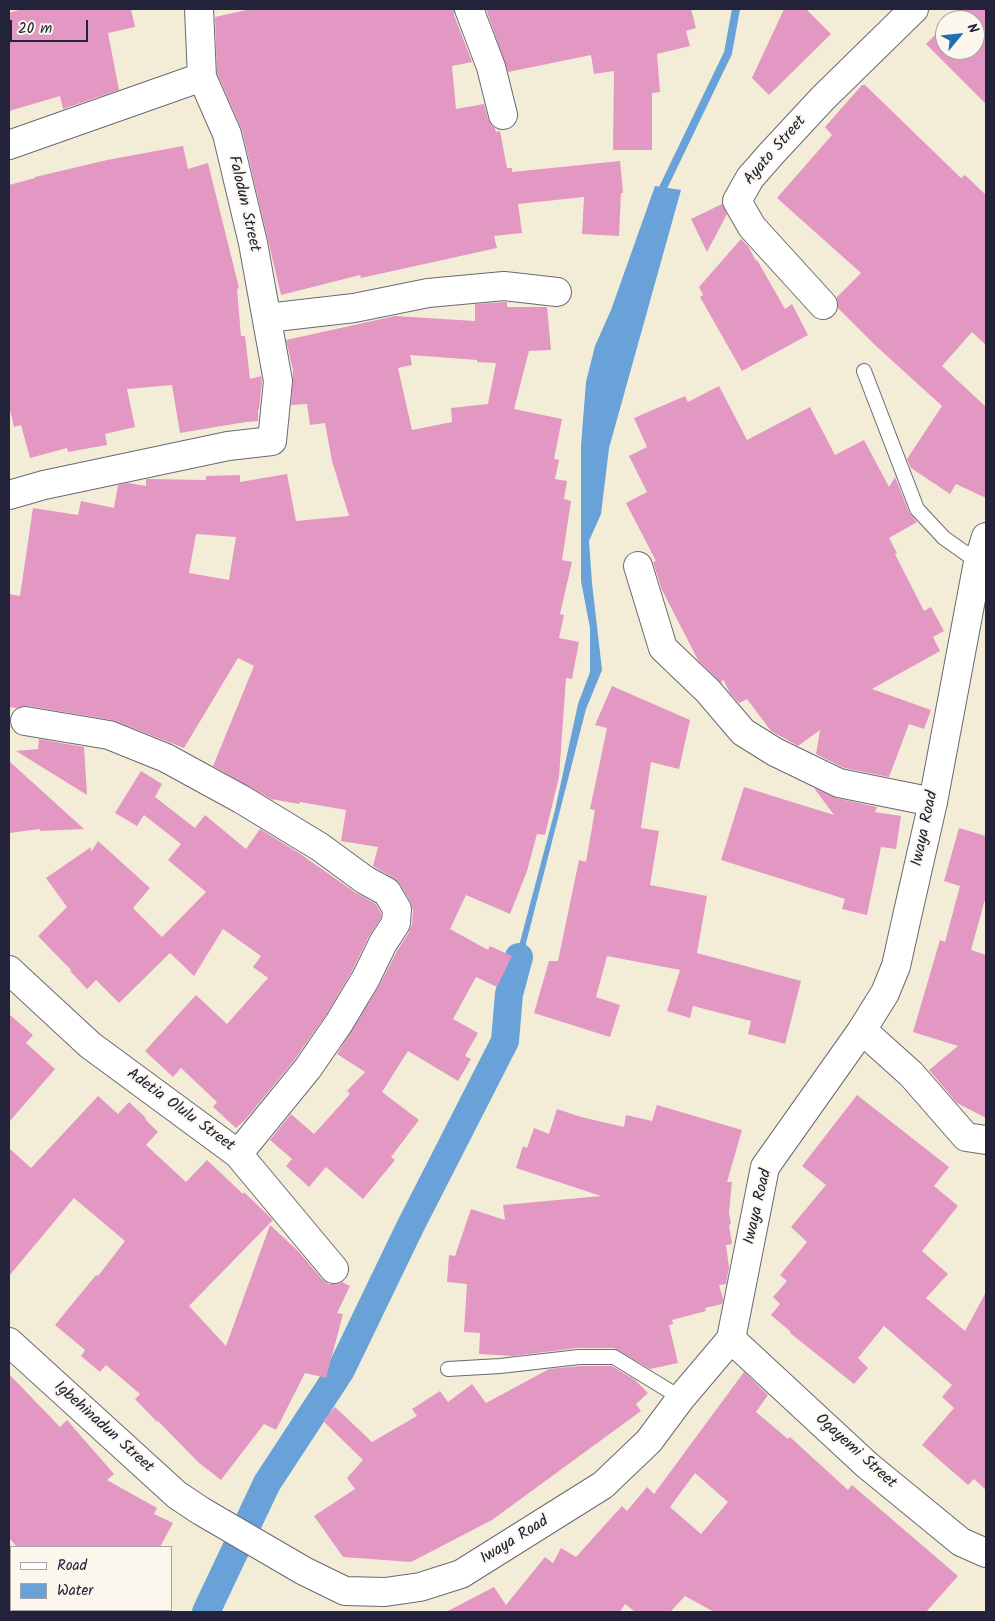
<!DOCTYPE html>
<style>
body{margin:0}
#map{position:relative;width:995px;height:1621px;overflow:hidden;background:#f3edd7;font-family:Kalam,sans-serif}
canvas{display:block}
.frame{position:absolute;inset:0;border:10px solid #22223b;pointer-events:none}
.legend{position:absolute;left:10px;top:1546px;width:162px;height:65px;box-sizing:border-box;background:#fbf7ec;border:1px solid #a4a2a5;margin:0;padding:6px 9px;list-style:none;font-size:15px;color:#22223b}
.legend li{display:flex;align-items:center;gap:10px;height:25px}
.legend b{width:25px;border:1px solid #a4a2a5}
.north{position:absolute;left:935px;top:10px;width:50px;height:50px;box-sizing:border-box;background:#fbf7ec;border:1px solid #a4a2a5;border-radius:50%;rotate:62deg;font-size:14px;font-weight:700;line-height:20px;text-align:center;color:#22223b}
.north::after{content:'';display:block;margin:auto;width:18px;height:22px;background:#1f6fb2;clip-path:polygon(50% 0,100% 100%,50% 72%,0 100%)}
.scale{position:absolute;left:10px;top:20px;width:78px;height:22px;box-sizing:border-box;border:2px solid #22223b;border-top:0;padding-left:6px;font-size:15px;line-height:18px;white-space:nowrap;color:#22223b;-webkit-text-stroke:4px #fbf7ec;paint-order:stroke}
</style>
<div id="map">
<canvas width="995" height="1621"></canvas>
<div class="frame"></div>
<ul class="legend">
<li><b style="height:6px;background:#fff"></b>Road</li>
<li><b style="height:14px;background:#68a2d8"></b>Water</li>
</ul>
<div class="north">N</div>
<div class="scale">20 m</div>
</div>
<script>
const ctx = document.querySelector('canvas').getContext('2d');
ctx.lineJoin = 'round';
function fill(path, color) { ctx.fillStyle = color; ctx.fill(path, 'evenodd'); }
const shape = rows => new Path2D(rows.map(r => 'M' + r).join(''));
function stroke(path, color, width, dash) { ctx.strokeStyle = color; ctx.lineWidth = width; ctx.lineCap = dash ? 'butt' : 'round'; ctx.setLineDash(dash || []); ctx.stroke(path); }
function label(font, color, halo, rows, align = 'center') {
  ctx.font = font + ' Kalam,sans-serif'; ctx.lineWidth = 4; ctx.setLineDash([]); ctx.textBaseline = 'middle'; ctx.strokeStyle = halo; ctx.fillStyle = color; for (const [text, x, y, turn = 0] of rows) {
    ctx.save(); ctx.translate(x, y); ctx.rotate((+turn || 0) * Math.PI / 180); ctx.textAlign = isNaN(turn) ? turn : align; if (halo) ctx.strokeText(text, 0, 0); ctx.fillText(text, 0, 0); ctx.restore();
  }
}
const water = shape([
 [655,186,681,190,609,448,601,514,589,541,592,583,602,670,586,709,513,994,507,991,555,810,578,704,590,672,590,628,581,581,581,446,586,382,595,346,611,310]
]);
const stream = shape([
 [661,192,728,53,736,9]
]);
const canal = shape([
 [206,1612,267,1483,341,1370,410,1227,505,1041,509,994,519,957]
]);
const building = shape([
 [22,9,131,9,135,27,108,33,119,90,63,109,60,96,9,111,9,13],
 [251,9,454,9,454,15,472,62,452,66,456,109,484,104,488,119,491,125,495,128,496,132,500,131,507,168,512,168,512,172,620,161,623,193,621,193,619,236,582,234,584,197,518,204,522,233,494,236,497,248,361,278,360,275,281,295,242,130,217,73,215,17],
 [486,9,691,9,696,28,686,31,690,46,657,54,660,92,652,93,652,150,613,150,614,71,594,74,591,55,508,72],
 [784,9,806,9,831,34,769,95,752,78],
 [961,9,986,9,986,104,926,44,945,25,945,50,975,50,975,20,950,20],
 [862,85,865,85,961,178,965,175,986,195,986,345,972,332,942,366,986,407,986,498,956,484,950,494,911,468,907,459,942,406,876,346,838,308,836,298,861,273,777,198,832,135,825,127],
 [183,146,188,169,208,163,239,288,237,289,241,336,245,336,250,379,261,376,262,382,259,409,258,410,258,421,246,422,180,433,172,385,127,389,135,427,105,434,107,445,68,452,67,448,30,458,21,425,14,427,9,406,9,185,35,178,35,177,107,160],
 [722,204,727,214,707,252,691,219],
 [741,239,748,246,756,261,757,260,785,309,792,304,808,335,742,371,700,297,703,295,699,287],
 [504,302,507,302,507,307,547,307,551,350,529,351,514,409,562,419,554,459,559,460,555,479,567,481,564,499,571,501,562,560,572,562,560,614,564,615,559,638,579,642,572,679,566,678,559,777,545,835,537,834,527,871,510,914,466,895,450,929,488,950,490,946,512,956,497,987,476,977,453,1019,478,1033,465,1056,471,1059,458,1081,408,1051,382,1092,419,1120,391,1157,395,1160,363,1199,326,1167,309,1187,286,1166,292,1159,270,1140,291,1114,314,1134,350,1094,347,1091,365,1072,337,1054,379,986,397,951,409,932,412,924,413,910,410,901,400,884,395,879,373,866,378,847,341,841,346,810,300,802,299,804,271,799,213,766,254,666,238,658,184,748,112,720,28,706,17,708,9,707,9,594,20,596,33,508,78,515,81,501,114,508,118,485,128,483,146,486,146,479,147,479,206,480,206,476,240,475,240,482,287,474,296,521,349,516,332,461,325,423,310,425,307,404,291,405,293,370,286,340,395,316,475,321,475,304],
 [410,355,477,360,477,362,496,363,488,404,451,408,452,422,412,430,398,368,412,365],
 [196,534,236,537,229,580,189,573],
 [719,386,747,440,810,407,835,455,864,440,889,487,895,477,909,512,917,522,889,538,897,553,895,554,924,611,931,607,944,631,933,637,940,651,872,689,931,710,924,729,909,724,889,777,844,768,816,754,820,730,798,746,771,731,747,699,739,703,730,693,723,679,721,683,698,660,662,590,653,562,656,561,626,503,647,492,629,456,647,447,634,418,685,396,688,402],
 [612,686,690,720,679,769,651,762,641,828,659,831,650,885,707,896,697,953,801,981,785,1044,748,1034,751,1021,693,1006,690,1018,667,1011,680,970,607,956,596,997,620,1005,610,1037,534,1013,549,961,558,961,579,860,586,862,595,810,590,809,607,728,595,725],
 [39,739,84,747,87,795,16,751,38,749],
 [9,761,84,829,40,831,40,829,9,833],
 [141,771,162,784,155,797,195,828,205,815,246,849,260,829,299,853,356,893,376,904,381,913,381,918,369,936,352,971,326,1015,295,1059,246,1119,236,1128,213,1107,217,1102,181,1068,173,1077,145,1051,196,995,227,1024,268,978,253,967,261,956,223,929,194,976,170,953,119,1003,96,980,87,989,70,971,71,970,38,936,67,907,46,878,91,847,91,852,98,841,150,888,133,908,162,937,206,892,168,860,181,844,144,815,137,826,115,813],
 [744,787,834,815,814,788,836,798,877,807,875,812,901,816,896,849,881,847,867,915,842,909,845,899,721,860],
 [959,828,986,836,986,896,971,950,986,955,986,1118,957,1103,929,1070,958,1046,913,1032,940,940,945,942,960,886,944,881],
 [9,1014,33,1035,26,1043,55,1069,9,1122],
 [857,1095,949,1167,934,1186,958,1206,922,1251,948,1274,926,1298,965,1331,986,1292,986,1490,974,1479,968,1485,922,1445,954,1408,942,1397,952,1385,884,1326,858,1358,868,1368,854,1384,790,1333,791,1332,771,1315,780,1304,773,1297,787,1281,780,1275,807,1242,791,1227,826,1185,802,1166],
 [98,1096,118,1114,129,1102,146,1118,145,1119,158,1132,146,1145,186,1182,207,1160,243,1194,244,1192,273,1220,189,1306,226,1346,270,1225,298,1251,322,1279,329,1284,336,1284,342,1282,350,1286,337,1313,343,1314,326,1378,305,1373,276,1430,264,1424,221,1480,198,1462,158,1421,157,1422,135,1399,140,1394,106,1365,100,1372,81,1356,85,1350,55,1325,96,1275,98,1276,125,1241,74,1198,9,1276,9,1148,31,1168],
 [657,1105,742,1130,727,1182,732,1182,729,1213,731,1224,729,1225,732,1244,726,1245,729,1267,726,1284,719,1285,723,1299,722,1304,705,1308,706,1311,672,1320,673,1324,669,1325,678,1363,650,1369,614,1348,578,1348,513,1356,479,1354,480,1333,464,1332,467,1284,447,1282,449,1255,455,1256,471,1209,505,1220,503,1205,601,1196,516,1168,523,1146,527,1148,534,1128,549,1134,557,1109,581,1117,624,1127,626,1115,652,1121],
 [580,1366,612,1366,635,1380,648,1393,636,1404,641,1411,492,1520,411,1562,343,1557,314,1516,355,1489,347,1478,363,1460,323,1421,335,1407,372,1442,417,1416,412,1409,440,1391,448,1402,472,1384,486,1403,549,1369],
 [744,1372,768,1395,756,1412,788,1439,790,1437,848,1490,852,1485,958,1576,926,1612,714,1612,685,1596,670,1612,635,1612,625,1604,620,1612,446,1612,494,1587,506,1605,545,1557,553,1563,561,1548,576,1557,622,1506,627,1511,647,1487,654,1494],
 [695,1473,728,1502,701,1534,670,1507],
 [9,1374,60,1427,67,1420,114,1474,107,1480,157,1508,154,1514,173,1523,160,1547,17,1547,9,1538]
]);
const path = shape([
 [9,1597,11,1594]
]);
const lane = shape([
 [864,371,917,509,944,538,978,562],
 [448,1369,500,1366,579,1357,614,1357,681,1398]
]);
const street = shape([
 [469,9,491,67,503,115],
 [9,145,202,77],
 [823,305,752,227,737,201,750,178,771,154,823,98,914,9],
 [267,318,354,308,428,293,504,286,557,292],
 [9,495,44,485,228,446,272,441,278,381,253,243,227,134,202,77,199,9],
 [638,566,663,648,708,691,743,732,775,752,839,783,933,802],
 [25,721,109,735,166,758,241,799,320,847,365,880,387,892,397,909,396,923,383,943,366,978,339,1023,308,1068,238,1154],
 [9,970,90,1045,238,1154,334,1269],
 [862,1030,911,1074,966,1137,986,1140],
 [731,1339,867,1465,961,1542,986,1553]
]);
const secondary = shape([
 [9,1342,177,1495,201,1511,304,1571,345,1591,385,1592,420,1587,461,1574,603,1485,649,1441,681,1398,731,1339,765,1167,862,1030,885,993,896,966,908,912,933,802,978,562,986,537]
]);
const streetNames = [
 ["Ayato Street",776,151,-49],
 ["Falodun Street",243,204,77],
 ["Iwaya Road",926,829,-78],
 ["Adetia Olulu Street",180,1111,36],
 ["Iwaya Road",759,1207,-77],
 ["Igbehinadun Street",103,1428,42],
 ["Ogayemi Street",855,1452,42],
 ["Iwaya Road",515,1541,-32]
];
fill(water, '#68a2d8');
stroke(stream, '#68a2d8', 8);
stroke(canal, '#68a2d8', 28);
fill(building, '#e298c2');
stroke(lane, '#6b6972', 16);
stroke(street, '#6b6972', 30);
stroke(secondary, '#6b6972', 30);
stroke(path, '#6b6972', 3, [1, 4]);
stroke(lane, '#fff', 14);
stroke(street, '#fff', 28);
stroke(secondary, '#fff', 28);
label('16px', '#22223b', '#fbf7ec', streetNames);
</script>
